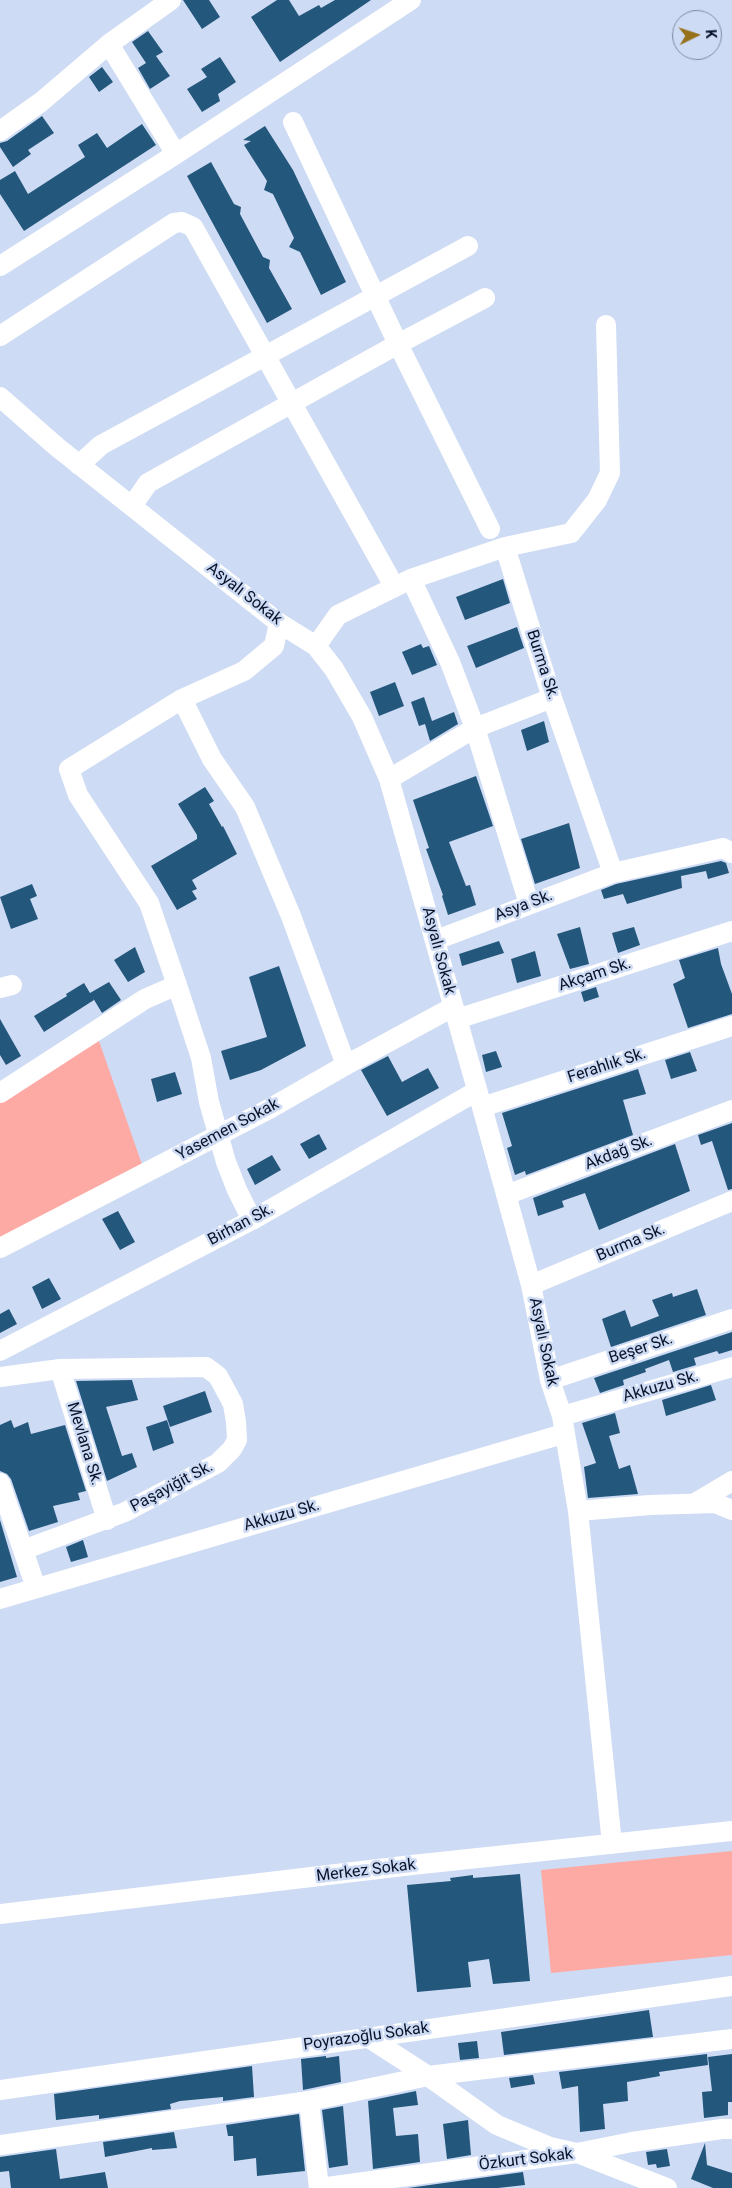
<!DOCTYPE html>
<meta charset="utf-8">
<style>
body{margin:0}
#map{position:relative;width:732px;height:2188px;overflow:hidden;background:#cedbf4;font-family:Roboto,sans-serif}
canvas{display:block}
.north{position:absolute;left:672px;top:10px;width:50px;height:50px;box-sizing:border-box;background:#cedbf4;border:1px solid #7f8ba2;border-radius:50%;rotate:86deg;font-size:14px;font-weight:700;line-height:20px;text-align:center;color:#081228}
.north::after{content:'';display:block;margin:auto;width:18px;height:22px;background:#97721c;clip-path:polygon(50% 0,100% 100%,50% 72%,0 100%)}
</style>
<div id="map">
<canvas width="732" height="2188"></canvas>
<div class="north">K</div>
</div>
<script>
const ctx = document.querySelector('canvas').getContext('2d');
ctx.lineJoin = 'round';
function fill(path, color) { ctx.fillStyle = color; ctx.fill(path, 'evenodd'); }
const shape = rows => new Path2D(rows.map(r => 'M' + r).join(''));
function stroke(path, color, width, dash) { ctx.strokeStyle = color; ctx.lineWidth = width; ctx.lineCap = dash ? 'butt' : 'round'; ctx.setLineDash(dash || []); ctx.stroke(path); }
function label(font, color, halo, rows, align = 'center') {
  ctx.font = font + ' Roboto,sans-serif'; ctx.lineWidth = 5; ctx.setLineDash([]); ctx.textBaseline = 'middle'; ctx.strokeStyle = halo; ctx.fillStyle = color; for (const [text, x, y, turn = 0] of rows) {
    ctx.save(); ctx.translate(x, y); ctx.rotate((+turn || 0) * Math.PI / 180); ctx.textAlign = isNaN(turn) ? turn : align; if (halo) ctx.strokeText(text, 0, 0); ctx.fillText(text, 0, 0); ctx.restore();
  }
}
const green = shape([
 [99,1041,145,1173,0,1248,0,1096],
 [732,1851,732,1955,551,1973,541,1870]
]);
const building = shape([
 [183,0,209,0,220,17,202,29],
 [277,0,289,0,299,16,319,5,321,8,335,0,371,0,280,62,251,17],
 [148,31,163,52,156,56,170,76,150,89,138,68,146,63,132,42],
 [220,57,236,82,218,94,220,101,202,112,187,89,207,77,201,69],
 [102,67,113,82,99,92,89,77],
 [42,116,54,133,28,150,31,154,13,167,0,147,0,143,7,141],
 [142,124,156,145,24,231,0,194,0,180,15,171,28,194,85,157,78,145,97,133,107,148],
 [265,126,293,170,346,282,321,295,300,252,289,247,294,238,273,194,264,190,267,181,244,145,251,141,243,140],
 [211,162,234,204,241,207,240,214,263,257,270,260,269,268,292,309,267,323,187,176],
 [503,579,510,603,465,620,456,597],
 [517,627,524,648,476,668,467,646],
 [421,644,423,648,429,646,437,665,412,675,402,652],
 [395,682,404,706,379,716,370,692],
 [424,697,432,721,454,712,458,724,430,741,425,724,419,726,411,702],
 [544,721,549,742,527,751,521,730],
 [476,776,493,826,449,842,466,886,470,885,476,905,448,915,442,896,443,895,426,849,429,848,413,800],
 [205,787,214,801,209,804,222,827,223,826,237,854,192,880,197,889,192,891,197,899,177,910,151,866,197,839,197,835,178,804],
 [569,823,580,868,535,884,521,839],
 [721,861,726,863,729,873,708,879,706,871,681,876,682,888,627,904,623,894,604,899,601,890,616,884],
 [32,884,37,896,30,899,38,919,11,929,0,897],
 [580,927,589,964,570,969,557,934],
 [634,927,640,945,618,953,612,933],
 [499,941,504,953,462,966,459,954],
 [135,947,145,972,128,982,114,960],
 [718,948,721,964,732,994,732,1014,688,1028,673,984,685,978,679,960],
 [535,951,541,976,517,983,511,959],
 [279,966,306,1046,261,1070,230,1080,221,1051,267,1037,249,977],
 [109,982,121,1000,102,1013,93,998,94,1000,44,1032,34,1016,67,996,66,994,84,983,90,993],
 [596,987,599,997,584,1002,581,992],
 [0,1019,21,1056,6,1065,0,1055],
 [496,1051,502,1067,486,1072,482,1055],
 [690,1052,697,1071,671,1079,665,1060],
 [388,1056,402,1082,428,1068,439,1088,387,1116,361,1070],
 [638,1069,646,1094,623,1100,633,1135,526,1175,525,1171,515,1175,507,1148,512,1146,502,1113],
 [175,1072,182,1094,157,1102,151,1079],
 [732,1123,732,1189,728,1190,712,1141,701,1145,698,1135],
 [319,1134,327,1149,309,1159,300,1144],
 [675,1144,690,1191,599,1230,585,1193,562,1201,564,1207,538,1216,533,1198],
 [272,1155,281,1170,255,1185,247,1169],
 [118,1211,135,1242,120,1250,102,1219],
 [49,1278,61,1299,42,1309,32,1287],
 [697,1289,706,1315,611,1347,602,1319,625,1310,631,1327,659,1316,652,1300,672,1293,673,1297],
 [9,1309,17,1324,0,1333,0,1314],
 [732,1332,732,1350,719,1354,717,1351,694,1358,696,1365,673,1372,669,1360,645,1369,646,1372,623,1380,624,1385,600,1393,594,1378],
 [132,1380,138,1400,106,1407,122,1456,132,1453,137,1467,107,1481,76,1381],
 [711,1385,716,1400,666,1416,662,1400],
 [205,1391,212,1412,170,1427,163,1406],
 [615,1413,620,1433,609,1436,619,1469,630,1465,638,1494,588,1498,584,1467,596,1463,582,1423],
 [11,1420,14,1428,28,1422,31,1434,65,1425,86,1491,78,1493,80,1500,53,1506,58,1522,29,1531,11,1479,7,1474,0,1471,0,1425],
 [167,1420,174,1443,153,1451,146,1427],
 [0,1520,17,1577,0,1582],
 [83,1540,88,1557,71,1562,66,1547],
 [520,1874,530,1981,493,1984,489,1959,468,1962,471,1987,417,1992,407,1885,451,1881,450,1878,473,1875,473,1878],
 [649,2010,653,2037,504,2055,501,2032],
 [477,2041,479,2058,460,2060,458,2043],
 [707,2054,708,2065,659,2072,660,2076,627,2082,628,2101,603,2104,605,2129,580,2132,578,2086,562,2089,559,2072],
 [732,2054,732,2102,728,2102,728,2115,704,2118,702,2092,712,2091,708,2057],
 [326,2056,326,2058,339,2056,341,2082,303,2090,301,2059],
 [252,2066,254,2097,223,2101,223,2097,180,2101,170,2104,171,2109,99,2119,99,2115,56,2120,54,2094],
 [533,2075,535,2084,511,2088,509,2078],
 [416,2091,418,2105,393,2108,396,2136,418,2134,420,2162,373,2169,368,2101],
 [343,2106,348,2165,329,2168,322,2110],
 [299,2114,305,2171,257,2176,256,2158,234,2161,233,2136,228,2136,226,2125],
 [468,2120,471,2155,447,2159,443,2124],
 [174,2132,177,2148,152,2150,152,2148,105,2157,103,2142],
 [705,2143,707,2165,732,2173,732,2188,713,2188,691,2179],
 [56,2149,60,2179,105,2172,108,2188,11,2188,9,2171,0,2172,0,2157],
 [667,2149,670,2166,657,2168,656,2164,648,2165,646,2152],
 [523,2172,525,2185,498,2188,408,2188]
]);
const minor = shape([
 [109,44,176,154],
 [293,122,398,344,490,529],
 [0,131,41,102,109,44,171,0],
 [0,266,176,154,411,0],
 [0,336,174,223,182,222,193,227,389,577],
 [0,397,57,447,279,623,316,646,334,669,362,717,389,779,482,1107,531,1285,550,1380,562,1416,578,1511,612,1844],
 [79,465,101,445,468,246],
 [132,506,148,483,398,344,485,298],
 [505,547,571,533,597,500,610,473,606,325],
 [411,579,450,662,475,728,529,904],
 [316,646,338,615,411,579,505,547,552,698,613,873,723,848,732,853],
 [182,699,212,759,245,807,291,916,346,1065],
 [389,779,475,728,552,698],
 [436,940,613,873],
 [177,985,149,903,78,795,69,769,182,699,244,671,274,646,279,623],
 [0,988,12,985],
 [457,1019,732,931],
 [0,1093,145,999,177,985,201,1058,209,1102,226,1162,237,1190,252,1220],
 [482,1107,732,1026],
 [506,1195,732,1110],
 [0,1248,269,1109,346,1065,453,1007],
 [531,1285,732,1201],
 [0,1351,252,1220,477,1091],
 [60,1369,107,1520],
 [0,1377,60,1369,206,1367,218,1376,233,1404,236,1422,237,1440,232,1449,218,1463,125,1512,23,1550],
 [550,1380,732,1319],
 [562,1416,732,1367],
 [0,1483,36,1588],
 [695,1503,732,1481],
 [578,1511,650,1505,715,1503,732,1510],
 [0,1599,563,1434],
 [0,1914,412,1865,732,1831],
 [366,2036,428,2076,497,2125,550,2147,577,2153,667,2188],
 [0,2090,732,1986],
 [309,2101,319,2188],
 [0,2145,309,2101,428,2076,732,2039],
 [320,2188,577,2153,632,2142,722,2129,732,2129]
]);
const streetNames = [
 ["Asyalı Sokak",244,594,38],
 ["Burma Sk.",542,665,72],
 ["Asya Sk.",524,906,-21],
 ["Asyalı Sokak",438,951,75],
 ["Akçam Sk.",595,975,-18],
 ["Ferahlık Sk.",607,1066,-18],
 ["Yasemen Sokak",228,1130,-28],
 ["Akdağ Sk.",619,1153,-21],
 ["Birhan Sk.",241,1225,-28],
 ["Burma Sk.",631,1243,-23],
 ["Asyalı Sokak",543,1342,78],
 ["Beşer Sk.",641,1349,-18],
 ["Akkuzu Sk.",661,1387,-16],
 ["Mevlana Sk.",84,1444,73],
 ["Paşayiğit Sk.",172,1487,-28],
 ["Akkuzu Sk.",282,1516,-16],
 ["Merkez Sokak",366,1871,-7],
 ["Poyrazoğlu Sokak",366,2037,-8],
 ["Özkurt Sokak",526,2160,-7]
];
fill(green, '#fdaaa5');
fill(building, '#24577c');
stroke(minor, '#fff', 20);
label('16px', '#081228', '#cedbf4', streetNames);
</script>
